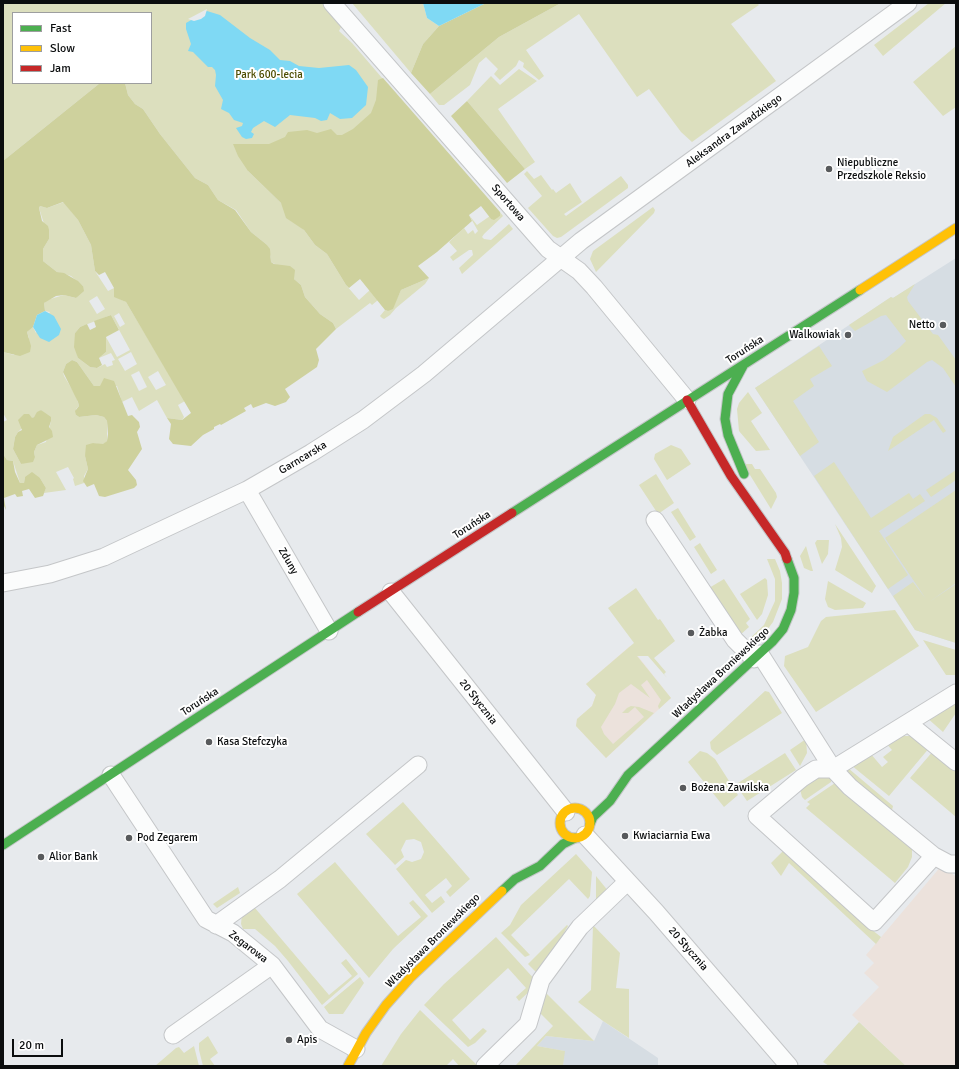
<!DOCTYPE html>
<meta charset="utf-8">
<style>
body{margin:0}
#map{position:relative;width:959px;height:1069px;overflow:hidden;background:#e7eaed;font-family:Signika,sans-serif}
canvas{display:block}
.frame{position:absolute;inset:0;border:4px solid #0b0d0e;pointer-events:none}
.legend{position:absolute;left:12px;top:12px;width:140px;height:72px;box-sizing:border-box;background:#fff;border:1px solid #9d9e9f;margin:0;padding:5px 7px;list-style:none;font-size:12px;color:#0b0d0e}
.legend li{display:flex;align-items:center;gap:8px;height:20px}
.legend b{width:20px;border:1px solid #9d9e9f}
.scale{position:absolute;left:12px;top:1039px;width:51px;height:18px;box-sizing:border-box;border:2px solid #0b0d0e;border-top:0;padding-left:5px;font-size:12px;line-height:14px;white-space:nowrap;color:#0b0d0e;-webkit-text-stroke:3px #fff;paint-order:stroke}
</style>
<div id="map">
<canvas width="959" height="1069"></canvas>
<div class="frame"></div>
<ul class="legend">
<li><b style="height:5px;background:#4caf50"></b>Fast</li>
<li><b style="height:5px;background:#ffc107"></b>Slow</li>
<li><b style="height:5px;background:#c62828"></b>Jam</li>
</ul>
<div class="scale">20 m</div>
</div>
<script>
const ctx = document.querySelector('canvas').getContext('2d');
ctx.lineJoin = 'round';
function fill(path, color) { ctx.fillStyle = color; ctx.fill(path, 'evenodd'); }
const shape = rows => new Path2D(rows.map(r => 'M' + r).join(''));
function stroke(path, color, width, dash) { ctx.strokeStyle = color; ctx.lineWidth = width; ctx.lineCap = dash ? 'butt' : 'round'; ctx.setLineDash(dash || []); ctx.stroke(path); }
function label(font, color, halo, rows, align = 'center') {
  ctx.font = font + ' Signika,sans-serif'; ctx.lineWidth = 4; ctx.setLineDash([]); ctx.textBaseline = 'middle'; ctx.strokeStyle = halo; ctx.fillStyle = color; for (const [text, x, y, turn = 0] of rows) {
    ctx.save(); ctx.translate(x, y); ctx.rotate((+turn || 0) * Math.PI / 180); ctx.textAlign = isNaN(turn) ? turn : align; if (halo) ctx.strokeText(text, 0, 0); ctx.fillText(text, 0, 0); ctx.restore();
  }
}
const built = shape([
 [956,258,956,643,915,630,755,388,891,297,893,298],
 [603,1021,658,1058,658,1066,563,1066,564,1051,537,1046,546,1036,594,1041]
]);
const industrial = shape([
 [630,646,671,698,606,758,576,726,577,719,592,706,596,695,586,684],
 [942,865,955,876,956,874,956,1066,906,1066,852,1015,879,987,864,973,874,963,866,955]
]);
const green = shape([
 [3,3,323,3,342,25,339,31,352,43,401,100,345,145,248,171,281,203,304,230,315,245,327,254,346,285,359,300,370,290,378,300,372,305,370,303,336,329,333,323,320,314,305,297,301,285,294,279,294,274,271,262,271,257,266,244,251,232,236,210,218,200,208,185,195,178,160,134,143,109,135,104,128,95,125,83,151,83,151,13,13,13,13,83,100,83,3,161],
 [352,3,423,3,427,18,439,26,423,44,411,73],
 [561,3,757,3,759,5,731,24,776,81,692,142,681,132,649,89,637,97,579,14,526,50,544,76,539,80,523,67,524,63,519,60,516,66,500,80,494,74,498,69,486,57,479,63,470,85,444,105,439,105,430,94,499,37],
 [929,3,946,3,883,56,874,45],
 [956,46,956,107,943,116,913,82],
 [519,69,537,81,498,109,535,162,525,169,467,101,491,76,500,85],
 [527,171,534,179,541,175,552,190,553,189,556,193,570,183,582,202,564,214,566,216,621,176,628,185,628,188,561,237,557,238,553,236,528,208,542,196,524,174],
 [64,202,78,220,91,245,95,271,108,291,114,288,120,299,126,302,185,401,178,405,184,417,182,420,167,418,157,400,139,411,132,397,122,402,117,386,94,386,77,362,72,360,66,364,63,372,64,376,76,396,79,406,76,409,76,415,79,417,96,415,104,417,107,421,107,441,103,445,93,443,85,456,88,469,84,476,84,483,75,486,73,479,74,478,68,467,56,472,66,490,44,493,46,488,40,478,25,477,24,483,20,483,13,461,7,460,3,454,3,422,7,420,3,413,3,352,14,355,29,338,27,332,30,329,33,327,36,333,50,312,45,311,44,303,47,300,64,295,76,298,83,286,71,276,57,272,43,261,43,249,49,239,39,208,40,206,47,208],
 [97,296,105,309,97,314,89,301],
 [119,313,125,324,120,327,114,316],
 [111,315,130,350,117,357,106,337,106,352,99,358,111,353,115,360,112,361,113,365,107,367,105,364,97,368,90,367,78,358,75,333,80,327],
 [131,352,137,364,125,371,118,359],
 [139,371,147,387,139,391,131,375],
 [158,371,166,385,156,390,148,377],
 [41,410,51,421,46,442,37,445,34,452,35,457,21,464,13,449,15,437,18,432],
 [653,207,655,210,654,213,596,272,590,259,593,251],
 [500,212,503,216,484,234,482,237,484,239,491,240,509,224,513,229,462,274,459,268,473,255,472,250,469,250,453,261,450,257,457,251,449,242,464,228,468,234,473,230,475,234,478,231,469,215,477,225,490,216,491,219,500,216],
 [429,278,425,284,396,308,390,315,384,319,382,318,380,316,385,310,388,311,395,303,401,290],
 [915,284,907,297,908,301,933,334,938,335,956,360,956,387,943,368,932,360,927,362,887,392,867,381,862,371,884,360,899,348,906,341,886,315,881,316,855,331,849,325,891,297,893,298],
 [819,346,832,366,810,379,814,386,793,401,819,442,800,456,755,388],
 [748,392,762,413,751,421,770,450,756,451,739,431,737,409,739,403],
 [925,414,930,414,937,418,946,431,943,433,934,420,888,451,893,437],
 [671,445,681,449,691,464,667,480,654,459,655,454],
 [834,462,871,518,909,493,913,499,920,494,925,501,879,531,908,575,888,589,814,476],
 [746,464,752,464,755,469,760,469,776,493,777,497,771,509,745,467],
 [956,470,956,480,931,497,926,490],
 [656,474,674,503,658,514,639,485],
 [956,490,956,583,929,602,956,584,956,643,915,630,893,596,913,582,926,599,885,538],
 [678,508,696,537,690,541,671,512],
 [835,524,876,586,872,593,835,570,842,547,841,538],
 [817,540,829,540,828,554,822,564,815,543],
 [700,543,717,570,711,574,694,547],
 [806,546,813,571,811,571,804,568,800,556],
 [767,559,775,559,780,571,782,583,782,599,773,622,764,634,750,644,746,642,764,625,775,601,775,579],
 [765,578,767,580,768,595,762,614,757,620,740,594],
 [724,579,750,619,746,623,749,627,739,636,709,588],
 [828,581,866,603,863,608,835,610,828,607,825,599],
 [636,588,658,620,660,619,675,641,654,658,666,672,664,674,667,678,648,656,637,656,671,698,659,709,658,706,661,700,647,680,641,685,650,698,631,684,619,693,615,704,601,727,604,734,613,744,644,717,635,707,628,713,622,713,627,708,631,706,639,707,654,713,606,758,576,726,577,719,592,706,596,695,586,684,634,643,608,608],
 [895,610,919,646,816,712,784,666,785,656,808,647,821,621,826,617],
 [923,640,956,650,956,675,946,675],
 [765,691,769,692,782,713,717,755,711,749,710,742],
 [956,697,956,713,943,732,926,717],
 [899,736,911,736,930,747,889,796,851,765,870,753,882,767,888,762,883,757,892,750,885,742],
 [806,739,807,753,800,766,790,750],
 [934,750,956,768,956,817,910,778],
 [700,751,707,753,715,759,738,795,724,807,688,762],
 [785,753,796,770,747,801,738,788,738,783],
 [848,768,893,806,892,810,884,810,847,776],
 [825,776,831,778,831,782,805,800,802,797,800,789,807,779],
 [838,781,912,846,912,857,908,867,895,883,806,808,810,804,807,802],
 [403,802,470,879,450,897,446,892,452,886,446,878,425,895,432,903,441,896,445,902,432,913,396,869,406,860,412,862,421,859,424,852,421,842,414,839,406,840,401,850,404,857,395,865,366,834],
 [784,850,862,922,881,937,876,944,789,863,781,876,771,863],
 [576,854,592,872,590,896,588,899,569,879,511,935,530,955,525,957,501,933,510,925,521,905],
 [335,862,398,936,421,917,409,903,413,900,428,916,393,949,369,978,297,894],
 [596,876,609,892,596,904],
 [238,887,240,893,217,908,213,904],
 [250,908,255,908,329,995,352,976,341,963,346,959,358,974,322,1005,288,961,275,946,255,929,243,929,241,924,242,914],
 [567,925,568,926,539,975,528,964],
 [593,925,620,953,616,988,629,989,629,1038,603,1021,578,1002,591,990],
 [496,937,537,982,534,987,519,1001,516,997,526,988,508,968,452,1020,470,1040,483,1028,487,1031,475,1043,468,1047,424,1005,444,984],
 [360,977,364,983,343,1014,329,1014,324,1007],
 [546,993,594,1041,546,1036,537,1046,565,1051,563,1066,515,1066,553,1026,535,1008],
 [420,1010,478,1066,459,1066,453,1059,446,1066,381,1066,401,1034],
 [859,1022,906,1066,829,1066,823,1062],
 [208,1036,218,1053,210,1059,215,1066,203,1066,199,1050,199,1043],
 [194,1046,199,1066,155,1066,176,1048,179,1047,184,1053]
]);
const forest = shape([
 [486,3,561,3,499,37,430,94,411,73,423,44,439,26],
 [383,78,500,212,500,216,494,220,491,219,481,206,469,215,472,221,437,252,418,266,429,278,401,290,393,309,388,311,385,310,360,279,349,288,346,285,327,254,315,245,304,230,286,218,281,203,248,171,238,156,233,144,269,144,285,137,288,132,307,130,317,133,331,129,337,135,342,135,353,129,371,113,376,100,378,80],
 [100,83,125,83,128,95,135,104,143,109,160,134,195,178,208,185,218,200,235,210,251,232,266,244,270,249,271,262,274,264,290,266,295,270,294,279,301,285,305,297,320,314,333,323,336,329,316,349,319,360,317,367,285,389,290,397,286,402,275,406,266,403,253,408,251,404,244,408,246,411,221,425,220,424,214,427,214,429,203,435,191,446,173,444,169,439,171,424,167,418,182,420,191,413,126,302,114,297,114,288,105,272,99,275,95,271,91,245,78,220,63,202,47,208,40,206,39,208,42,221,48,226,49,230,49,239,43,249,43,261,57,272,64,273,78,281,83,286,84,291,76,298,64,295,56,296,44,303,45,311,37,315,33,327,27,332,31,346,30,352,20,356,3,352,3,161],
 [467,101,525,169,507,183,451,116],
 [111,315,119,330,106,337,106,352,99,358,102,365,97,368,90,367,78,358,74,347,75,333,80,327,87,324,90,330,96,327,94,321],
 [72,360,77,362,94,386,100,386,104,378,114,381,128,416,132,415,139,422,140,427,137,432,142,449,128,470,136,480,137,485,134,488,105,497,99,496,94,484,87,487,83,481,88,469,85,456,86,445,93,443,103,444,107,441,108,434,107,421,104,417,96,415,79,417,76,415,75,411,79,406,78,402,63,372,66,364],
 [41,410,51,417,51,421,49,427,52,431,53,437,37,445,34,452,35,457,33,462,21,464,13,449,15,437,18,432,22,430,18,420,24,414,29,414,32,418,34,417,37,412],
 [3,454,7,460,13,461,15,472,20,483,24,483,25,477,32,472,40,478,46,488,43,496,35,498,29,489,22,491,23,496,17,497,15,494,4,498,6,510,3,504]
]);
const water = shape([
 [423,3,486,3,439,26,427,18],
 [207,11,220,15,250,38,270,50,280,60,290,61,299,66,319,68,349,65,356,70,368,87,366,105,352,118,340,119,330,113,327,120,321,121,315,118,290,115,275,127,264,121,253,128,251,132,254,134,252,138,246,139,242,137,236,128,242,126,243,123,234,120,229,113,221,109,223,100,215,86,216,75,215,70,212,67,208,67,193,52,188,51,191,44,186,29,186,23],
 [45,311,54,316,61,329,59,335,49,342,40,338,33,327,37,315]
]);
const pier = shape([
 [207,9,205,16,201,19,194,21,188,19]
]);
const street = shape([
 [332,3,548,249,579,271,594,287,687,400],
 [247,490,329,631],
 [655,520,735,640,754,659],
 [3,583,50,574,104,557,247,490,311,453,363,420,424,374,581,241,908,3],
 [391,592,566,812],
 [760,654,833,769,850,787,934,856,949,864,956,864],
 [908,723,956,762],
 [111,775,206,919,233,933,272,965,320,1029,356,1049],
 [585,835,656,912,789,1066],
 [934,856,874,922,757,816,802,778,816,769,833,769,956,693],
 [216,925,280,879,418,765],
 [173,1035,272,965],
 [485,1066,528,1024,541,980,580,927,627,882]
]);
const fast = shape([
 [743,366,728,394,725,419,728,435,744,474],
 [512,513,860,290],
 [590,824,593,817,610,801,628,775,772,642,783,629,791,610,794,593,794,578,787,559],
 [3,845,358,612],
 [502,891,515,879,540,866,563,844,575,838]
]);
const slow = shape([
 [860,290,956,228],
 '560 823a15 15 0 1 1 30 0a15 15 0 1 1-30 0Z',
 [348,1066,366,1033,386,1005,410,978,502,891]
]);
const jam = shape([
 [687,400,731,476,785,553,787,559],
 [358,612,512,513]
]);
const markers = [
 [829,169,4,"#585a5c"],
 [943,325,4,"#585a5c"],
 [848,335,4,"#585a5c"],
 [691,633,4,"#585a5c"],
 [209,742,4,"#585a5c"],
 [683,788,4,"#585a5c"],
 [625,836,4,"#585a5c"],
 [129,838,4,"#585a5c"],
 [41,857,4,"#585a5c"],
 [289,1040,4,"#585a5c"]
];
const parkNames = [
 ["Park 600-lecia",269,75]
];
const streetNames = [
 ["Aleksandra Zawadzkiego",734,131,-36],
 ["Sportowa",508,203,49],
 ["Toruńska",745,350,-33],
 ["Garncarska",303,458,-31],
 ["Toruńska",472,525,-33],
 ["Zduny",288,561,60],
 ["Władysława Broniewskiego",721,673,-43],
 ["Toruńska",200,702,-33],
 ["20 Stycznia",478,702,52],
 ["Władysława Broniewskiego",433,941,-45],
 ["Zegarowa",248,947,37],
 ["20 Stycznia",688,949,49]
];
const poiNames = [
 ["Niepubliczne",837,163],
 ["Przedszkole Reksio",837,176],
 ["Netto",935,325,"right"],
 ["Walkowiak",840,335,"right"],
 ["Żabka",699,633],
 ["Kasa Stefczyka",217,742],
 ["Bożena Zawilska",691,788],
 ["Kwiaciarnia Ewa",633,836],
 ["Pod Zegarem",137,838],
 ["Alior Bank",49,857],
 ["Apis",297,1040]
];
fill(built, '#d6dde3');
fill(industrial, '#ece2dc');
fill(green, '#dcdfbe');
fill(forest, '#ced19d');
fill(water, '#7fd9f4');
fill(pier, '#e7eaed');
stroke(street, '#c4c6c8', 19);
stroke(fast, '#c4c6c8', 11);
stroke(slow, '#c4c6c8', 11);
stroke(jam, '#c4c6c8', 11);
stroke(street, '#fbfcfc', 17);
stroke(fast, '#4caf50', 9);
stroke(slow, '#ffc107', 9);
stroke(jam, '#c62828', 9);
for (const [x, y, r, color] of markers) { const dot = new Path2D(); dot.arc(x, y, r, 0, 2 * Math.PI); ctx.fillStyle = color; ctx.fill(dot); stroke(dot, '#fff', 1.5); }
label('11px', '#4d4d00', '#fff', parkNames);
label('11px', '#0b0d0e', '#fff', streetNames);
label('11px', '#0b0d0e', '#fff', poiNames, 'left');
</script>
